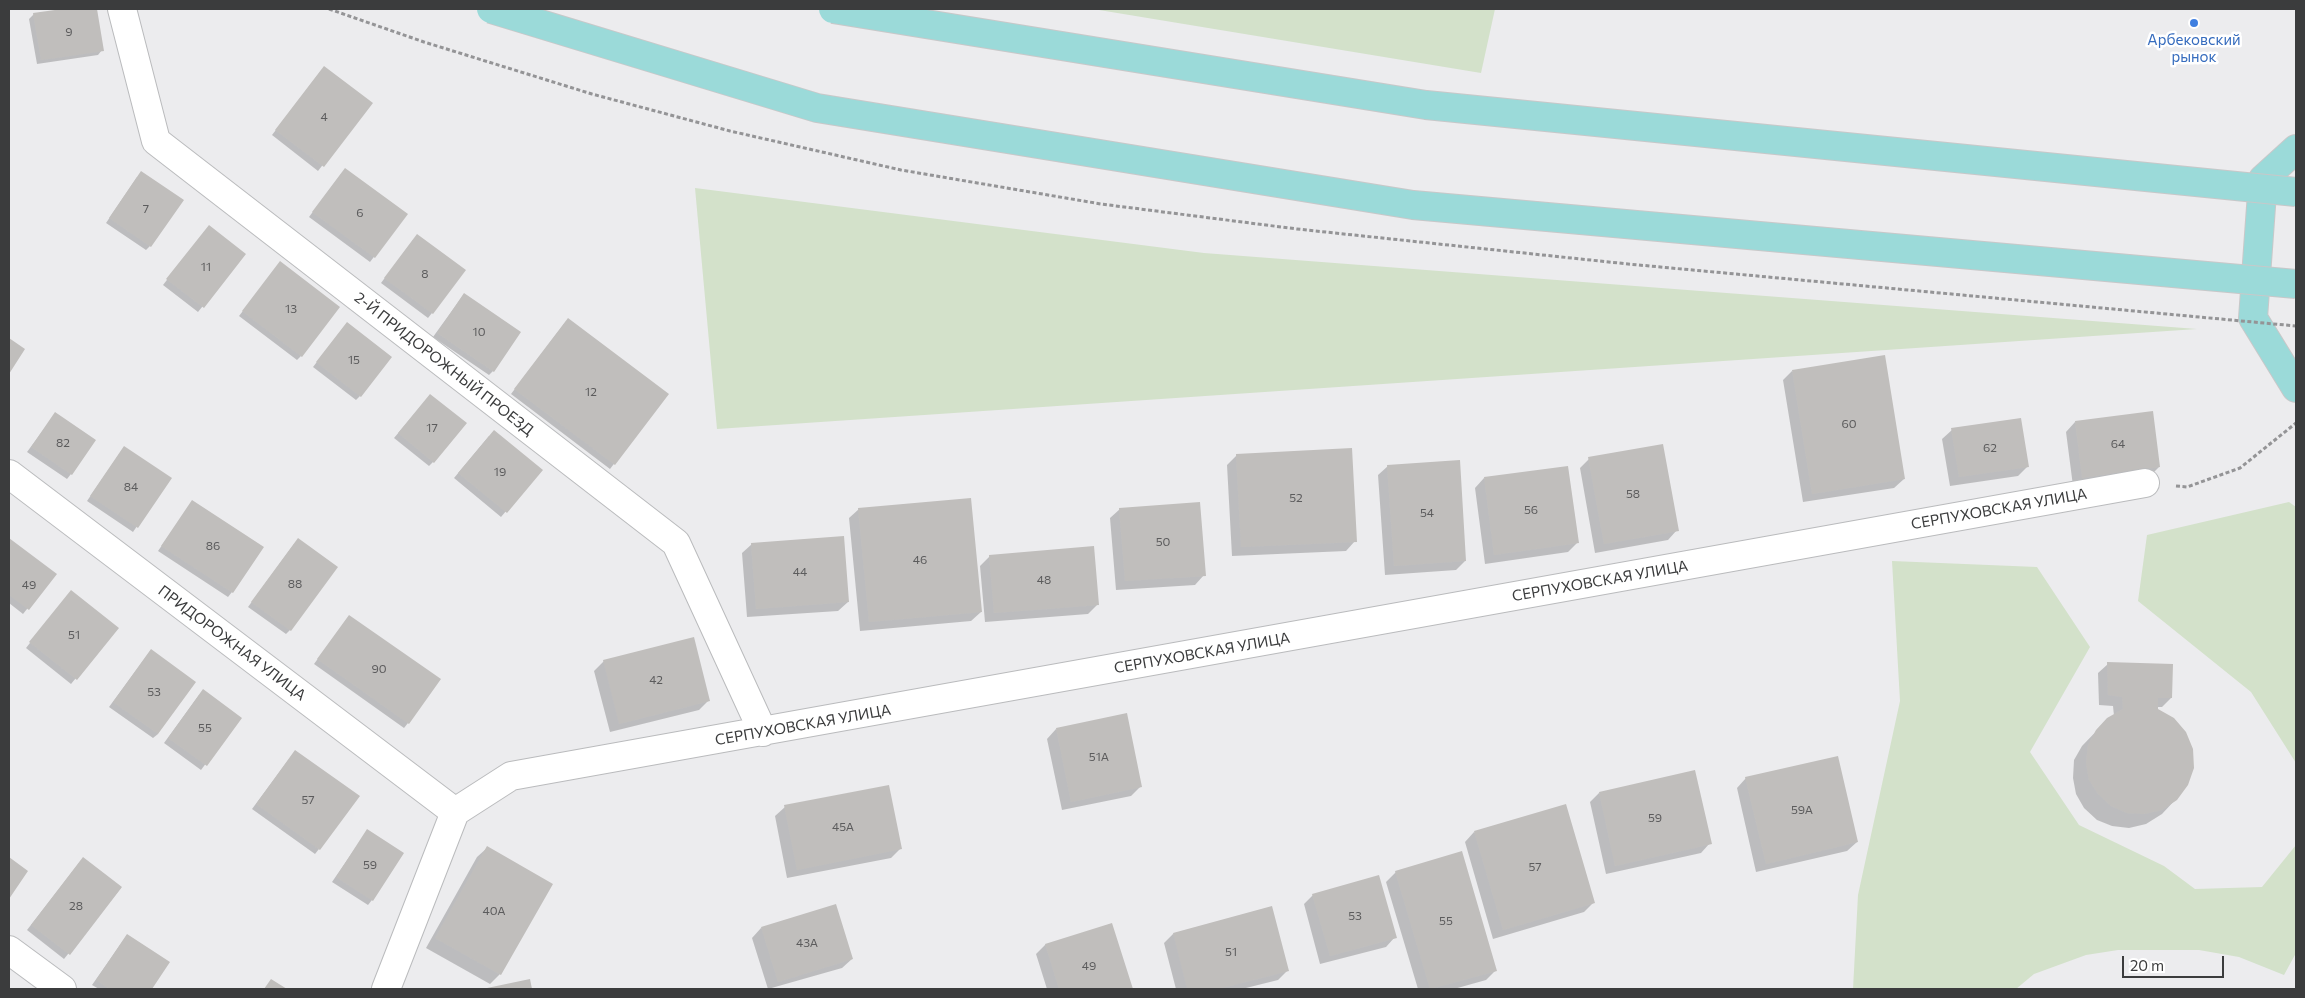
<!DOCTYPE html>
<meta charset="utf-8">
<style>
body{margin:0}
#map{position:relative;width:2305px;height:998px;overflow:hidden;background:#ececee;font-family:Commissioner,sans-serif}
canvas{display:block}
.frame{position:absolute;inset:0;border:10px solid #3b3c3d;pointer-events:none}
.scale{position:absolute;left:2122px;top:956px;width:102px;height:22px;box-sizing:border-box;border:2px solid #3b3c3d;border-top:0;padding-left:6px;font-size:15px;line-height:18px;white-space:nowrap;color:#3b3c3d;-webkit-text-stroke:4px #fff;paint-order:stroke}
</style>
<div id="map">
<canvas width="2305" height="998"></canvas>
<div class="frame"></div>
<div class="scale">20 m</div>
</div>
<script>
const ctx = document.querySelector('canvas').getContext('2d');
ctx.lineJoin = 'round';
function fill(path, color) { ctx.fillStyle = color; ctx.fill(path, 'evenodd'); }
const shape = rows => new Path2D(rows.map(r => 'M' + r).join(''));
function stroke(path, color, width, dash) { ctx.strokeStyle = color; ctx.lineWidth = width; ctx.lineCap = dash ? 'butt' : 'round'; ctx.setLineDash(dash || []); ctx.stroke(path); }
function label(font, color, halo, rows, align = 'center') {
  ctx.font = font + ' Commissioner,sans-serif'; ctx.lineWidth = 5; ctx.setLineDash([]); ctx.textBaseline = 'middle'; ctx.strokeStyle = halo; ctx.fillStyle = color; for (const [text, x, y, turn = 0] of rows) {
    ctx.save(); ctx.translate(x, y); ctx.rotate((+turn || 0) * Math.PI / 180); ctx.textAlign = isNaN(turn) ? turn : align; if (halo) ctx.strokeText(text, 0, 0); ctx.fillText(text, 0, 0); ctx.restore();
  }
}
const green = shape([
 [1093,9,1495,9,1481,73],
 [695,188,1204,253,2197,329,717,429],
 [2289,502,2296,507,2296,763,2251,692,2138,601,2147,535],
 [1892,561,2037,567,2090,647,2030,752,2079,825,2164,866,2195,889,2262,887,2296,845,2296,953,2284,975,2239,957,2199,950,2118,950,2086,955,2034,974,2016,989,1853,989,1858,895,1900,701]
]);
const shadow = shape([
 [70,9,96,9,102,50,98,55,37,64,29,19,34,14],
 [320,72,371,103,318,171,272,135],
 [341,174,406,215,370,262,309,217],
 [137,177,150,246,146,250,106,223],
 [205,231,245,254,198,312,163,285],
 [413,240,432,313,428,318,381,283],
 [276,268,301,356,297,360,239,316],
 [464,294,493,371,489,375,433,337],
 [564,324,667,395,610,469,511,394],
 [343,328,360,396,356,400,313,367],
 [1792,371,1904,479,1894,488,1803,502,1783,380],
 [426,400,433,462,429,466,394,438],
 [55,414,71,474,67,479,27,452],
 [2075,422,2159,467,2150,476,2073,486,2066,432],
 [1952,430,2028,466,2018,476,1950,486,1942,439],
 [489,436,541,470,501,517,454,478],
 [124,447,170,478,133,532,87,501],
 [1237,455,1355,541,1346,551,1232,556,1227,465],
 [1589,459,1677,530,1668,540,1595,553,1580,468],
 [1388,466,1465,561,1456,570,1385,575,1378,475],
 [1484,478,1577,543,1568,552,1485,564,1475,488],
 [193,501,232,592,228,597,158,551],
 [859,509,981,612,971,621,860,631,849,518],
 [1120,509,1204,575,1195,585,1116,590,1110,518],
 [9,539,55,574,23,614,9,603],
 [294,544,290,630,286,634,248,607],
 [752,544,848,602,838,611,747,617,742,553],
 [990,556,1098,604,1088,614,985,622,980,566],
 [67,596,117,628,71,684,26,648],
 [349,616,408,723,404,728,314,664],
 [151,650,158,734,153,738,109,707],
 [604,661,708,701,699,710,610,732,594,671],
 [2108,664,2171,698,2162,707,2157,707,2176,799,2162,814,2146,824,2129,828,2112,826,2097,820,2084,808,2076,794,2073,778,2074,760,2082,746,2108,719,2114,716,2113,706,2099,705,2098,673],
 [199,695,240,718,201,770,164,743],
 [1056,729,1141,786,1131,796,1062,810,1047,739],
 [295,751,319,849,315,854,252,809],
 [1746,778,1857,842,1847,851,1756,872,1737,788],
 [1599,793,1710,843,1701,853,1606,874,1590,802],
 [785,807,900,849,891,858,787,878,775,816],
 [367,831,372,900,368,905,332,882],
 [1474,832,1594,902,1584,912,1493,939,1465,842],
 [487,848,551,884,500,974,490,984,426,948,477,857],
 [79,863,121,888,64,959,27,930],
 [1396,872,1496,970,1486,980,1454,989,1418,989,1386,882],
 [1313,895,1395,937,1386,947,1320,964,1304,904],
 [1111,924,1131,989,1047,989,1036,954,1045,945],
 [761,928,852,959,842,968,768,989,752,938],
 [1173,934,1288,970,1278,980,1242,989,1176,989,1164,943],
 [127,935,168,963,151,989,99,989,92,985]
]);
const building = shape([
 [62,9,97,9,104,51,41,60,33,13],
 [324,66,373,103,324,167,275,130],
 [345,168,408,214,375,258,312,212],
 [141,171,184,200,151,247,109,218],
 [209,225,246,254,204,308,166,279],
 [417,234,466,270,433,314,384,278],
 [280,261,340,307,302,357,242,311],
 [464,293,521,332,494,372,437,333],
 [568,318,669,394,615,465,514,389],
 [347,322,392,357,361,397,316,362],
 [9,338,25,349,9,374],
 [1885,355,1905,479,1812,494,1792,370],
 [430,394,467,423,434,463,398,433],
 [2153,411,2160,467,2082,478,2075,421],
 [55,412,96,440,72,475,31,447],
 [2021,418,2029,467,1959,477,1951,428],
 [494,430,543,470,507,513,458,473],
 [1663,444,1679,531,1604,544,1588,457],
 [124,446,172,478,138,528,90,496],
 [1352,448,1357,542,1241,547,1236,454],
 [1460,460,1466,561,1394,566,1387,465],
 [1568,466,1579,543,1494,555,1484,477],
 [971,498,982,612,869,622,858,508],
 [192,500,264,547,233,593,161,546],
 [1200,502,1206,576,1125,581,1119,508],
 [844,536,849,602,756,609,751,543],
 [9,538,57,574,29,610,9,595],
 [298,538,338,567,291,631,251,602],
 [1094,546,1099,605,994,613,989,555],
 [71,590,119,628,77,680,29,642],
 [349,615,441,679,409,724,317,659],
 [694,637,710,701,619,724,603,660],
 [151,649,196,682,158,734,113,702],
 [2107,662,2173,664,2172,698,2158,698,2158,709,2174,718,2186,732,2193,749,2194,768,2188,785,2177,800,2162,810,2144,814,2127,813,2111,806,2098,794,2089,780,2086,763,2088,745,2096,730,2107,718,2123,709,2122,697,2108,695],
 [203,689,242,718,207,766,168,738],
 [1127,713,1142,787,1071,802,1056,728],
 [295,750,360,796,320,850,256,804],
 [1838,756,1858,842,1766,864,1745,777],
 [1695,770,1712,844,1615,866,1599,792],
 [889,785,902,849,797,870,784,805],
 [1566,804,1595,903,1503,930,1474,831],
 [367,829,404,853,373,901,336,877],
 [487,846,553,884,501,975,435,938],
 [1462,851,1497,971,1430,989,1395,871],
 [9,857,28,871,9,899],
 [83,857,122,887,70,955,31,925],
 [1379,875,1397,938,1330,956,1312,894],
 [836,904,853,959,778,982,761,927],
 [1272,906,1289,971,1218,989,1187,989,1173,933],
 [1112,923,1133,989,1059,989,1045,944],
 [127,934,170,962,152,989,109,989,96,980],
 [271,979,287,989,264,989],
 [530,979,532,989,487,989,487,988]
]);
const path = shape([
 [2176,486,2187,487,2240,468,2296,423]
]);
const minor = shape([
 [122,9,156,141,676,543,763,732],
 [9,474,455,812],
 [9,950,62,989],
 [386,989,455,812,511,776,2145,483]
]);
const primary = shape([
 [2296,149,2263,179,2253,318,2296,388]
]);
const pathBridge = shape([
 [329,9,424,42,592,94,730,131,901,170,1101,204,1297,229,1628,264,2296,326]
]);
const primaryBridge = shape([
 [491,9,817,108,1413,205,2296,284],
 [833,9,1426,105,2296,192]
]);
const markers = [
 [2194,23,5,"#3f7fe0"]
];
const numberNames = [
 ["9",69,32],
 ["4",324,117],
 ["7",146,209],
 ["6",360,213],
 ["11",206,267],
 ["8",425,274],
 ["13",291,309],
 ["10",479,332],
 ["15",354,360],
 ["12",591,392],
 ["60",1849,424],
 ["17",432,428],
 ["82",63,443],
 ["64",2118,444],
 ["62",1990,448],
 ["19",500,472],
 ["84",131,487],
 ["58",1633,494],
 ["52",1296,498],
 ["56",1531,510],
 ["54",1427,513],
 ["50",1163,542],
 ["86",213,546],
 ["46",920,560],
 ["44",800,572],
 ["48",1044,580],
 ["88",295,584],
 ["49",29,585],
 ["51",74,635],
 ["90",379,669],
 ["42",656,680],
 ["53",154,692],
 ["55",205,728],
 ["51А",1099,757],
 ["57",308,800],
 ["59А",1802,810],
 ["59",1655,818],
 ["45А",843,827],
 ["59",370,865],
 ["57",1535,867],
 ["28",76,906],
 ["40А",494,911],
 ["53",1355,916],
 ["55",1446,921],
 ["43А",807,943],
 ["51",1231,952],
 ["49",1089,966]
];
const shopNames = [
 ["Арбековский",2194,40],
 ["рынок",2194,57]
];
const streetNames = [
 ["2-Й ПРИДОРОЖНЫЙ ПРОЕЗД",444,364,38],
 ["СЕРПУХОВСКАЯ УЛИЦА",1999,509,-10],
 ["СЕРПУХОВСКАЯ УЛИЦА",1600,581,-10],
 ["ПРИДОРОЖНАЯ УЛИЦА",232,643,37],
 ["СЕРПУХОВСКАЯ УЛИЦА",1202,653,-10],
 ["СЕРПУХОВСКАЯ УЛИЦА",803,725,-10]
];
fill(green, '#d3e1ca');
fill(shadow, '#0003');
fill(building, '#c0bebc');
stroke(minor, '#babbbd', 30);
stroke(primary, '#c8c8c9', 30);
stroke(path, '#949496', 3, [4, 2.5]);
stroke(minor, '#fff', 28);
stroke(primary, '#9bdad9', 28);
stroke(primaryBridge, '#c8c8c9', 30, []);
stroke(pathBridge, '#949496', 3, [4, 2.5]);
stroke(primaryBridge, '#9bdad9', 28);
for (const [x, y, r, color] of markers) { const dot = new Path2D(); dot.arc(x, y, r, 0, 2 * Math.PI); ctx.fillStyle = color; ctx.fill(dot); stroke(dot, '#fff', 2); }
label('12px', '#5c5c5d', null, numberNames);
label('15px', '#366cbe', '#fff', shopNames);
label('15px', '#3b3c3d', '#fff', streetNames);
</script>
